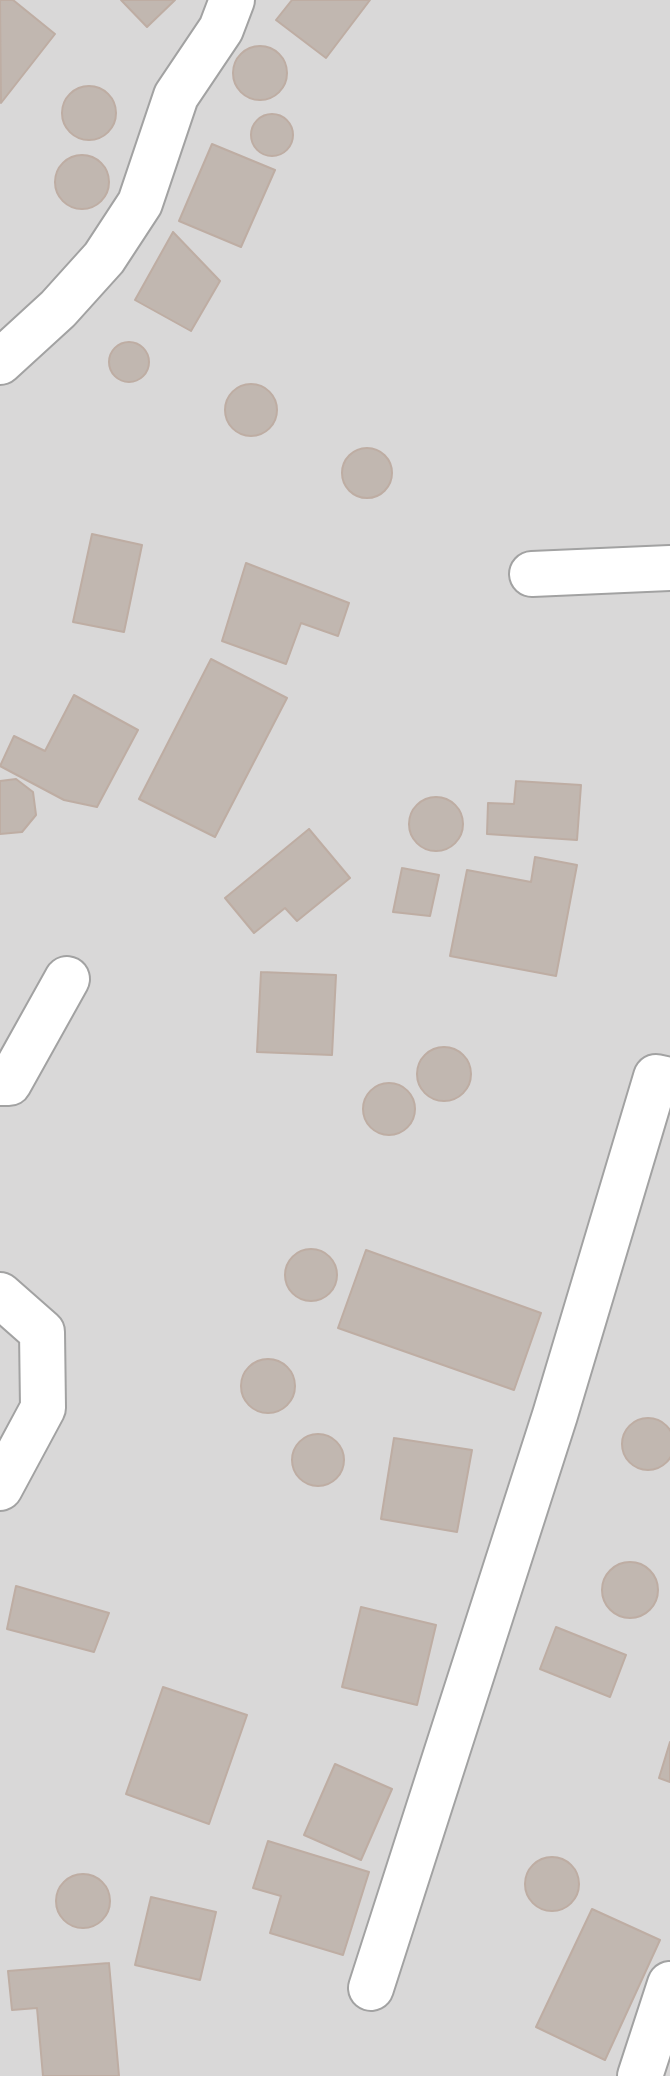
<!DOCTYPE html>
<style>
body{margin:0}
canvas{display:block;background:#ede8e1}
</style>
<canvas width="670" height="2076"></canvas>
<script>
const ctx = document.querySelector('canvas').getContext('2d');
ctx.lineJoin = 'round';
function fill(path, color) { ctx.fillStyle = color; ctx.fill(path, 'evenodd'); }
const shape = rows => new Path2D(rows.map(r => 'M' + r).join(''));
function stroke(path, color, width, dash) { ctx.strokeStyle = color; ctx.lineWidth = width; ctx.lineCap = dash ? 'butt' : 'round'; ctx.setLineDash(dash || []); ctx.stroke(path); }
const residential = shape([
 [0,0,670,0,670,2076,0,2076]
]);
const building = shape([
 [0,0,13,0,55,34,1,103,0,0],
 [121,0,175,0,147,27,121,0],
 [292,0,370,0,326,58,276,20,292,0],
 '233 73a27 27 0 1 1 54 0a27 27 0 1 1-54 0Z',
 '62 113a27 27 0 1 1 54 0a27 27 0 1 1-54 0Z',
 '251 135a21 21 0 1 1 42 0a21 21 0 1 1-42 0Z',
 [212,144,275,170,241,247,179,221,212,144],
 '55 182a27 27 0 1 1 54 0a27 27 0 1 1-54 0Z',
 [173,232,220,281,191,331,135,300,173,232],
 '109 362a20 20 0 1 1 40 0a20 20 0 1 1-40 0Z',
 '225 410a26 26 0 1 1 52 0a26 26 0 1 1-52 0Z',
 '342 473a25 25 0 1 1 50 0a25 25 0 1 1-50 0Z',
 [92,534,142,545,124,632,73,622,92,534],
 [246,563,349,603,338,636,301,623,286,664,222,641,246,563],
 [211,659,287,698,215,837,139,799,211,659],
 [74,695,138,730,97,807,64,800,0,766,14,736,45,751,74,695],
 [16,779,33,792,36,815,22,832,0,834,0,781,16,779],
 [516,781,581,785,577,840,487,834,488,803,514,804,516,781],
 '409 824a27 27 0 1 1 54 0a27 27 0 1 1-54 0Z',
 [309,829,350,878,297,921,285,908,254,933,225,898,309,829],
 [535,857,577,865,556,976,450,956,467,870,531,882,535,857],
 [402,868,439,875,430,916,393,912,402,868],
 [261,972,336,975,332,1055,257,1052,261,972],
 '417 1074a27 27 0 1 1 54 0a27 27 0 1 1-54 0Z',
 '363 1109a26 26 0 1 1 52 0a26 26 0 1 1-52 0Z',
 '285 1275a26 26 0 1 1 52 0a26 26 0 1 1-52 0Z',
 [366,1250,541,1313,514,1390,338,1328,366,1250],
 '241 1386a27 27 0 1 1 54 0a27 27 0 1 1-54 0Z',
 '622 1444a26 26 0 1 1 52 0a26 26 0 1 1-52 0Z',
 '292 1460a26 26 0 1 1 52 0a26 26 0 1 1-52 0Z',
 [394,1438,472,1450,457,1532,381,1519,394,1438],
 '602 1590a28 28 0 1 1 56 0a28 28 0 1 1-56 0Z',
 [16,1586,109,1613,94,1652,7,1629,16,1586],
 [361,1607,436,1625,417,1705,342,1687,361,1607],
 [556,1627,626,1655,610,1697,540,1669,556,1627],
 [163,1687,247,1715,209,1824,126,1794,163,1687],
 [670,1742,670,1782,659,1778,670,1742],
 [335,1764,392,1789,361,1860,304,1835,335,1764],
 [268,1841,369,1872,343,1955,270,1933,281,1896,253,1888,268,1841],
 '525 1884a27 27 0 1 1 54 0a27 27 0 1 1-54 0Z',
 '56 1901a27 27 0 1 1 54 0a27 27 0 1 1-54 0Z',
 [151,1897,216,1912,200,1980,135,1965,151,1897],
 [592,1909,660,1940,605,2060,536,2027,592,1909],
 [109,1963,119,2076,43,2076,37,2008,12,2010,8,1971,109,1963]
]);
const minor = shape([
 [0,362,58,309,104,258,140,203,176,96,221,29,232,0],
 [532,574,670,568],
 [0,1083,9,1083,67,979],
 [0,1295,42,1332,43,1408,0,1488],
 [371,1988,555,1415,656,1077,670,1080],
 [640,2076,670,1984]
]);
fill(residential, '#d9d8d8');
fill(building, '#c1b7b0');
stroke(building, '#beada3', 2);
stroke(minor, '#a2a2a2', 48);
stroke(minor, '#fff', 44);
</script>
